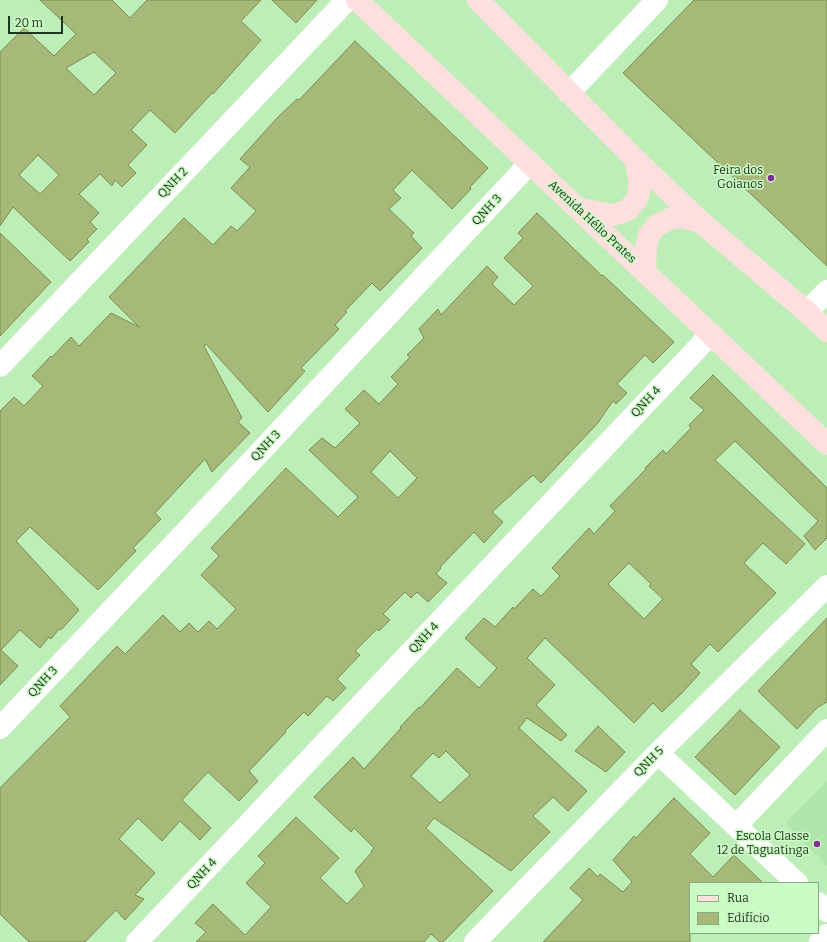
<!DOCTYPE html>
<meta charset="utf-8">
<style>
body{margin:0}
#map{position:relative;width:827px;height:942px;overflow:hidden;background:#beeeb7;font-family:Bitter,serif}
canvas{display:block}
.legend{position:absolute;left:689px;top:882px;width:130px;height:52px;box-sizing:border-box;background:#cbfbc4;border:1px solid #87ab82;margin:0;padding:5px 7px;list-style:none;font-size:12px;color:#21341f}
.legend li{display:flex;align-items:center;gap:8px;height:20px}
.legend b{width:20px;border:1px solid #87ab82}
.scale{position:absolute;left:8px;top:16px;width:55px;height:18px;box-sizing:border-box;border:2px solid #21341f;border-top:0;padding-left:5px;font-size:12px;line-height:14px;white-space:nowrap;color:#21341f;-webkit-text-stroke:3px #cbfbc4;paint-order:stroke}
</style>
<div id="map">
<canvas width="827" height="942"></canvas>
<ul class="legend">
<li><b style="height:5px;background:#fddfdd"></b>Rua</li>
<li><b style="height:11px;background:#a6b978"></b>Edifício</li>
</ul>
<div class="scale">20 m</div>
</div>
<script>
const ctx = document.querySelector('canvas').getContext('2d');
ctx.lineJoin = 'round';
function fill(path, color) { ctx.fillStyle = color; ctx.fill(path, 'evenodd'); }
const shape = rows => new Path2D(rows.map(r => 'M' + r).join(''));
function stroke(path, color, width, dash) { ctx.strokeStyle = color; ctx.lineWidth = width; ctx.lineCap = dash ? 'butt' : 'round'; ctx.setLineDash(dash || []); ctx.stroke(path); }
function label(font, color, halo, rows, align = 'center') {
  ctx.font = font + ' Bitter,serif'; ctx.lineWidth = 3; ctx.setLineDash([]); ctx.textBaseline = 'middle'; ctx.strokeStyle = halo; ctx.fillStyle = color; for (const [text, x, y, turn = 0] of rows) {
    ctx.save(); ctx.translate(x, y); ctx.rotate((+turn || 0) * Math.PI / 180); ctx.textAlign = isNaN(turn) ? turn : align; if (halo) ctx.strokeText(text, 0, 0); ctx.fillText(text, 0, 0); ctx.restore();
  }
}
const built = shape([
 [827,781,827,866,786,823]
]);
const building = shape([
 [40,0,112,0,130,18,147,0,261,0,241,21,261,40,213,94,212,93,175,133,150,110,131,130,147,145,128,165,136,173,122,187,115,180,112,186,100,174,79,194,99,213,90,222,97,229,87,239,89,242,70,261,13,207,0,226,0,52,24,28,54,56,76,34,40,0],
 [94,52,116,73,94,95,66,68,94,52],
 [38,155,59,175,40,194,19,175,38,155],
 [272,0,317,0,296,23,272,0],
 [694,0,827,0,827,266,623,73,694,0],
 [355,41,488,168,470,187,471,189,452,209,412,170,393,190,401,198,389,209,414,233,411,236,422,248,380,291,372,283,345,311,347,312,335,325,339,329,301,368,305,371,268,412,206,344,204,346,242,418,238,422,250,433,212,472,205,459,155,513,161,519,133,548,136,551,98,590,30,527,16,541,79,610,61,630,59,629,51,639,49,637,40,648,20,630,1,650,18,666,0,685,0,411,14,397,24,406,43,386,32,376,51,356,52,357,71,337,79,346,111,313,139,327,109,297,184,218,213,245,231,226,237,231,256,211,231,188,250,167,240,159,277,118,297,99,299,100,355,41],
 [537,213,602,276,603,275,674,342,653,363,645,355,617,384,627,393,616,404,613,401,597,424,541,483,533,475,492,512,503,522,484,543,474,532,440,567,441,568,436,574,447,583,428,602,417,592,411,598,405,592,383,614,390,620,379,631,377,629,355,651,360,655,337,679,346,688,333,701,327,696,308,716,304,712,285,731,286,732,249,771,258,781,239,801,208,772,182,800,211,828,200,840,180,821,162,841,138,818,119,839,155,873,135,895,144,899,125,920,116,910,85,942,29,942,0,914,0,788,70,717,60,706,117,646,125,654,163,615,180,632,189,623,198,632,209,621,217,629,236,609,201,575,219,556,211,548,286,468,338,517,358,497,309,450,322,438,335,448,360,423,345,409,364,390,379,404,398,384,391,377,410,357,407,355,424,338,419,329,438,309,441,315,487,266,498,277,492,284,514,305,533,286,504,258,523,238,518,233,537,213],
 [390,451,417,478,398,498,371,472,390,451],
 [0,233,51,282,0,336,0,233],
 [713,375,827,488,827,538,815,550,804,536,818,521,735,441,715,460,805,544,786,564,763,543,744,563,776,593,718,652,710,644,691,664,700,673,682,693,662,712,653,703,634,723,545,638,527,658,555,685,536,705,567,735,561,741,527,718,519,728,587,791,568,811,553,797,533,816,550,832,511,871,434,818,426,828,493,891,443,942,440,942,431,934,424,942,196,942,206,932,195,923,213,904,245,935,271,907,246,883,265,863,258,856,296,817,339,858,320,878,347,904,364,886,355,871,372,852,371,851,374,848,354,828,351,832,314,797,353,757,364,769,401,728,400,727,419,707,420,708,457,668,479,688,497,668,465,638,484,618,495,627,513,607,514,609,533,589,541,596,560,576,552,568,589,528,594,534,615,511,610,506,646,469,645,468,663,450,666,454,691,428,689,425,704,410,690,398,713,375],
 [629,563,651,584,649,586,663,599,644,619,608,584,629,563],
 [446,751,470,775,440,803,411,776,433,753,439,758,446,751],
 [827,618,827,702,818,707,797,729,758,691,827,618],
 [740,710,780,747,735,795,695,757,740,710],
 [598,726,625,752,606,772,575,751,598,726],
 [674,798,710,833,690,854,713,877,734,855,763,883,690,883,690,942,543,942,583,900,570,888,589,868,598,877,600,874,623,892,632,882,613,860,634,836,636,838,674,798]
]);
const street = shape([
 [569,93,657,0],
 [807,312,827,291],
 [0,366,347,0],
 [0,728,191,526,530,163],
 [658,753,797,883],
 [736,826,827,730],
 [818,903,827,911],
 [137,942,711,334],
 [475,942,658,753,827,586],
 [820,942,827,935]
]);
const primary = shape([
 [357,0,827,444],
 [478,0,635,159,702,223,807,312,827,331],
 [579,209,614,215,628,210,638,198,640,182,635,159],
 [645,272,646,248,649,235,657,225,672,218,683,217,702,223]
]);
const markers = [
 [771,178,4,"#882c97"],
 [817,844,4,"#882c97"]
];
const poiNames = [
 ["Feira dos",763,171],
 ["Goianos",763,185],
 ["Escola Classe",809,837],
 ["12 de Taguatinga",809,851]
];
const streetNames = [
 ["QNH 2",173,183,-46],
 ["QNH 3",487,210,-47],
 ["Avenida Hélio Prates",592,222,43],
 ["QNH 4",646,402,-47],
 ["QNH 3",266,446,-47],
 ["QNH 4",424,638,-47],
 ["QNH 3",43,682,-47],
 ["QNH 5",649,762,-46],
 ["QNH 4",202,874,-47]
];
fill(built, '#b0e6a9');
fill(building, '#a6b978');
stroke(building, '#7b8c4e', 1);
stroke(street, '#fff', 22);
stroke(primary, '#fddfdd', 22);
for (const [x, y, r, color] of markers) { const dot = new Path2D(); dot.arc(x, y, r, 0, 2 * Math.PI); ctx.fillStyle = color; ctx.fill(dot); stroke(dot, '#cbfbc4', 1.5); }
label('12px', '#21341f', '#cbfbc4', poiNames, 'right');
label('12px', '#21341f', '#cbfbc4', streetNames);
</script>
